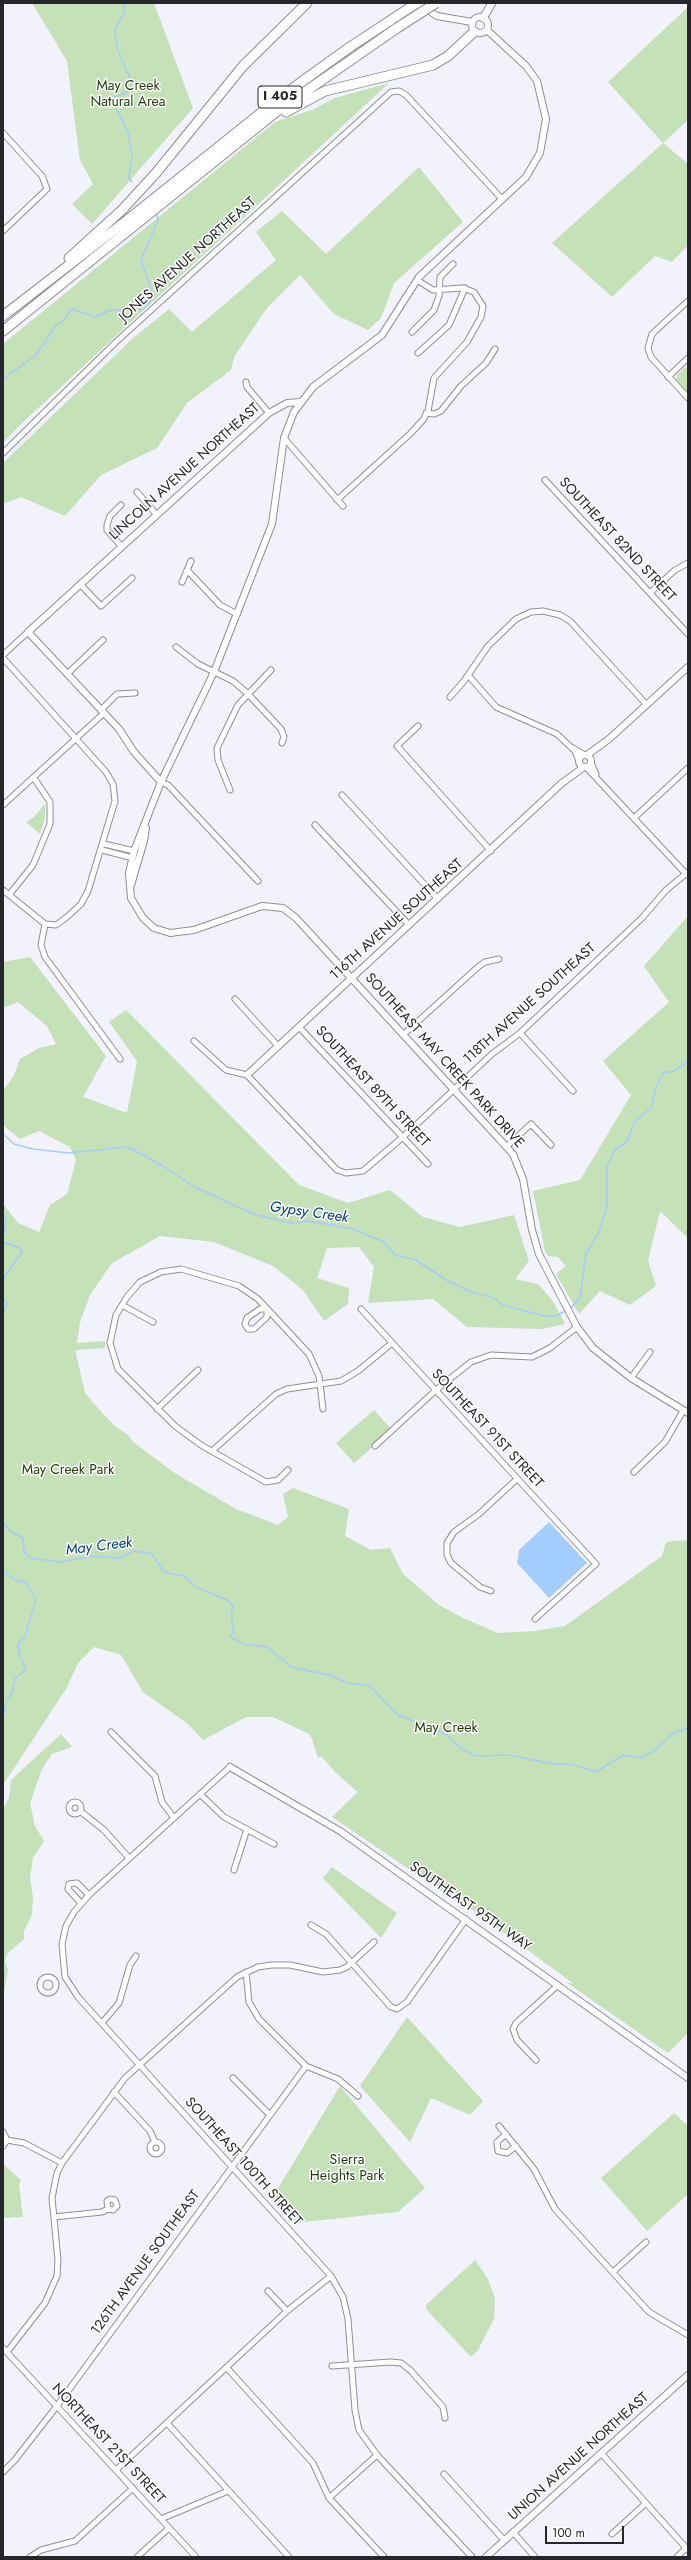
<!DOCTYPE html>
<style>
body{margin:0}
#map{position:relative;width:691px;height:2560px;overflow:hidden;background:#f1f2fb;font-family:Jost,sans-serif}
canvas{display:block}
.frame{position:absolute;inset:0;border:4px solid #26272a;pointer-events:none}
.scale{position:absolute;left:545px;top:2526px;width:79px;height:18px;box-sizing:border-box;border:2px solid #26272a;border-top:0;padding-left:5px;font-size:12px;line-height:14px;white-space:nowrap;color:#26272a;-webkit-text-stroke:3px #fff;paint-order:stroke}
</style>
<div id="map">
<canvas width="691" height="2560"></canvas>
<div class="frame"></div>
<div class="scale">100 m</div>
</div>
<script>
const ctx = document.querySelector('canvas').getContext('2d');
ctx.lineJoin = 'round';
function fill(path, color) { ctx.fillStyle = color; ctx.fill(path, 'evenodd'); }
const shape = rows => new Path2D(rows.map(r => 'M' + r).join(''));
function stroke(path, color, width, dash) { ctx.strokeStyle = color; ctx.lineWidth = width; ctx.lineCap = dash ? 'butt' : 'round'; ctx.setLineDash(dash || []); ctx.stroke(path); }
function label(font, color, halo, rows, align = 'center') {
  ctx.font = font + ' Jost,sans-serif'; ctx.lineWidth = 3; ctx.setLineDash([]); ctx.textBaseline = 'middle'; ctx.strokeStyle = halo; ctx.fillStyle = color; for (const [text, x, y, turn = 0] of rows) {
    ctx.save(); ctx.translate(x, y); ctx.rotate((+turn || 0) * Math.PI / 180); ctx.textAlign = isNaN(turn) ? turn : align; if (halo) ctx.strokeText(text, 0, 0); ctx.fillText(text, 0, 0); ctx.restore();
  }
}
const green = shape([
 [32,3,154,3,193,108,92,224,72,204,93,184,80,160,67,61],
 [688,7,688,120,663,143,688,164,688,245,672,262,655,256,612,297,552,243,663,143,608,82],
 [389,83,21,424,3,443,3,344,275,122,312,110,335,98],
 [419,167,463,222,394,283,381,318,368,330,334,314,300,275,267,308,234,357,231,370,187,403,157,448,101,475,65,516,21,497,3,504,3,463,132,339,169,309,192,332,276,260,256,232,282,211,326,254],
 [685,367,688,370,688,393,676,380,677,375],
 [45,804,45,818,40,834,26,822,34,817],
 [688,916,688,1238,660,1211,648,1261,656,1286,630,1305,600,1291,579,1314,556,1274,566,1266,558,1257,548,1256,545,1251,533,1191,580,1180,631,1095,603,1061,669,1002,644,966],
 [30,957,106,1056,83,1097,127,1113,137,1061,109,1022,126,1010,299,1185,348,1203,390,1190,423,1217,460,1227,514,1215,529,1261,515,1279,538,1284,553,1301,565,1324,543,1329,467,1327,433,1299,368,1303,374,1267,359,1247,327,1248,317,1278,349,1288,348,1304,324,1321,303,1290,273,1266,214,1242,160,1236,112,1263,90,1295,80,1322,77,1343,105,1341,105,1348,76,1350,76,1354,85,1393,95,1405,115,1426,128,1435,133,1442,176,1474,236,1509,278,1525,288,1517,283,1494,293,1488,349,1509,345,1536,371,1550,390,1548,403,1574,439,1605,463,1618,498,1633,535,1631,565,1626,662,1556,666,1542,688,1540,688,2033,668,2053,566,1982,574,1984,458,1899,456,1901,332,1817,358,1792,336,1773,321,1756,318,1758,312,1739,309,1734,273,1717,246,1717,203,1740,188,1724,143,1692,121,1655,94,1647,78,1663,66,1689,3,1785,3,1204,18,1223,39,1232,50,1205,67,1194,76,1160,70,1147,39,1131,20,1139,3,1125,3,1091,14,1075,20,1059,39,1048,56,1044,47,1026,18,1002,3,1008,3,962],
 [374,1410,392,1430,354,1463,336,1443],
 [61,1734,72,1747,52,1754,42,1769,30,1803,35,1826,44,1841,33,1858,30,1878,33,1897,32,1915,24,1931,24,1939,7,1954,5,1962,8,1970,3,1998,3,1809,9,1797,11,1780],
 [332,1867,397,1913,381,1938,323,1878],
 [407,2017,483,2101,470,2115,431,2098,410,2142,360,2086],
 [340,2086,425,2188,398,2212,293,2223,271,2200],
 [674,2113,688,2126,688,2194,647,2231,601,2178],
 [3,2164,21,2180,19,2184,23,2217,3,2218],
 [475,2260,488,2279,495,2299,494,2319,478,2350,471,2357,426,2309,426,2305]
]);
const water = shape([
 [549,1522,587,1563,549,1598,517,1563,519,1550]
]);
const stream = shape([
 [124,3,124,12,115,31,117,48,132,83,126,93,114,97,116,109,128,132,132,156,129,177,132,182],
 [3,379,36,355,56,325,61,323,72,309,95,317,111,310,141,310,150,303,152,292,141,260,158,220,156,212],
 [3,1134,14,1144,33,1149,69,1153,124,1147,132,1149,163,1166,193,1186,253,1214,290,1223,309,1221,353,1229,384,1242,395,1255,416,1260,448,1281,471,1292,491,1297,503,1305,544,1316,556,1316,565,1311],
 [3,1215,6,1218,3,1239],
 [3,1242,20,1248,22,1252,3,1279],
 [3,1297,7,1304,3,1313],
 [571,1308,580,1297,586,1254,599,1232,607,1207,607,1166,616,1149,627,1142,634,1122,651,1108,656,1087,663,1073,674,1071,688,1062],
 [3,1321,3,1330],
 [3,1522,10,1531,23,1538,24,1552,31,1558,61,1562,92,1556,119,1558,133,1551,152,1554,164,1572,184,1576,196,1587,227,1600,233,1606,231,1615,234,1630,230,1637,244,1644,268,1647,291,1667,329,1675,348,1683,370,1686,398,1715,446,1734,463,1750,476,1756,509,1755,552,1764,571,1764,596,1772,623,1755,642,1758,658,1748,672,1734,688,1728],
 [3,1571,15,1580,26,1582,36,1600,25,1636,18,1644,19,1654,26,1669,15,1679,12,1693,6,1701,3,1719]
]);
const minor = shape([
 [3,133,42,176,47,189,3,231],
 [688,301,652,334,648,348,651,357,688,398],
 [412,332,434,310,439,296,440,277,453,264],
 [418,353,449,325,465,288],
 [668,377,688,358],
 [246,382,247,387,269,413],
 [426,413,434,414,441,411,461,386,486,363,495,349],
 [284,438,343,506],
 [3,453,116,342,391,92,399,91,406,95,502,199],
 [545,480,688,634],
 [137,492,156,514],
 [337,500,410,434,423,420,428,411,434,378,467,342,481,317,483,306,474,292,463,288,433,290,417,280],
 [121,546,107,530,107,525,110,516,121,505],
 [187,570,220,605,237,614],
 [182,582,191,561],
 [80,584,101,606,132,578],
 [650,593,675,570,688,563],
 [176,647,198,664,233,681,247,693,281,729,284,737,282,743],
 [3,655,28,632],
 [3,658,106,772,113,784,115,801,88,891,81,904,67,917,56,925,45,924,3,890],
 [67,674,103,640],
 [468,675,496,707,557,734,575,751,579,761],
 [450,697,464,681,488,646,516,619,531,612,543,611,560,615,570,621,646,704],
 [101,710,117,694,135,693],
 [418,726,397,746,491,851],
 [573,748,585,755],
 [591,763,596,774],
 [586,767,687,875],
 [161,782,168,785,258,881],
 [230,790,218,760,217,748,238,705,271,670],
 [342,795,438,899],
 [3,805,104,713],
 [634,818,688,768],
 [315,825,409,925],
 [104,844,134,851],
 [102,850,133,858],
 [9,895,33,865,50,824,50,802,34,778],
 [45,924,41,945,45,957,120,1059],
 [235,999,278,1046],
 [299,1027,428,1164],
 [520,1033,573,1091],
 [404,1034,478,967,485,962,499,959],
 [194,1041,226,1070,247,1075,337,1170,346,1173,363,1171,403,1137,492,1054,520,1033,642,918,666,890,688,872],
 [507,1146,531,1124,551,1145],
 [122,1305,153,1322],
 [260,1309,267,1309,267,1317,254,1329,248,1329,245,1324,247,1318,260,1309],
 [361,1309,596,1564,535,1619],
 [631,1378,650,1352],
 [157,1409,198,1370],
 [375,1446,436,1390,471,1362,491,1355,532,1357,550,1348,577,1327],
 [212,1451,276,1394,287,1389,341,1381,358,1371,392,1343],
 [288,1470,278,1480,266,1482,201,1445,175,1426,118,1369,110,1343,116,1315,127,1297,140,1282,161,1272,181,1269,239,1286,258,1299,309,1354,319,1376,323,1409],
 [634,1472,665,1442,683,1411],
 [491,1591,480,1587,451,1563,447,1555,447,1543,454,1532,479,1514,517,1479],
 [111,1732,155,1776,162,1802,174,1818],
 [230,1767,89,1895,74,1912,66,1926,62,1944,65,1977,78,1997,331,2276,343,2297,348,2319,355,2410,359,2430,377,2455,472,2557],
 [200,1794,224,1817,274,1844],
 '69 1808a6 6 0 1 1 12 0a6 6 0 1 1-12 0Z',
 [80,1811,104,1830,129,1858],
 [234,1870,247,1829],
 [81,1903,68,1889,69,1884,77,1883,89,1895],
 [311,1925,326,1934,391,2007,397,2009,407,2002,466,1919],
 [246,1972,249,2002,259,2019,306,2066,338,2079,358,2096],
 '40 1985a8 8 0 1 1 16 0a8 8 0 1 1-16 0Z',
 [102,2023,119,2003,130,1965,136,1956],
 [536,2060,517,2040,513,2029,516,2023,558,1985],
 [233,2078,269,2114],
 [114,2092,150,2131,155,2142],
 [499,2126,534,2169,555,2209,649,2312,688,2335],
 [3,2132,7,2140,3,2146],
 [506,2134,497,2142,498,2151,507,2153,516,2146],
 [7,2140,24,2143,62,2163],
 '150 2148a6 6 0 1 1 12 0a6 6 0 1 1-12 0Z',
 [54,2217,102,2212,108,2209,113,2210,117,2206,115,2200,110,2199,107,2201,108,2209],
 [613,2272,646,2242],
 [268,2291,287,2311],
 [3,2348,196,2557],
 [7,2352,45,2303,57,2276,58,2260,52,2198,57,2173,62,2163,125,2078,237,1977,258,1967,272,1965,290,1965,323,1972,340,1970,347,1967,374,1942],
 [332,2366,391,2362,401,2363,410,2370,443,2407,445,2418],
 [227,2368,313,2463,329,2498,384,2557],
 [167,2423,289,2557],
 [601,2453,688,2550],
 [116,2470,287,2311,331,2276],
 [3,2472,14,2461,57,2406,306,2066],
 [444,2474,504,2540],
 [329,2498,377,2455],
 [161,2519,228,2491],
 [513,2532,535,2557],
 [612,2534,646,2503],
 [30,2557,41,2550,75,2541,133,2488],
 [137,2557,169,2528],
 [677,2557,686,2548]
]);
const tertiary = shape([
 [417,3,437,16,472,22],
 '472 25a8 8 0 1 1 16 0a8 8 0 1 1-16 0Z',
 [487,30,526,66,537,81,546,119,540,153,526,177,419,277,382,335,313,387,294,412,284,438,272,524,214,672,161,782,134,851,129,873,131,898,143,918,154,928,170,933,194,930,262,906,283,908,296,918,513,1154,523,1179,532,1230,539,1254,577,1327,593,1348,631,1378,688,1413],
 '579 761a6 6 0 1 1 12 0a6 6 0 1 1-12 0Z',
 [587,755,609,739,688,667],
 [161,782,134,752,119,729,28,632,269,413,287,403,300,402],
 [131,885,144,841,146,828],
 [247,1075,562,783,584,767],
 [230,1767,340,1831,688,2078],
 [486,2557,688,2375]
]);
const secondary = shape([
 [483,18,492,3]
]);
const motorway = shape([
 [286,112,325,91,433,65,448,56,474,32],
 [69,258,122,210,156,173,243,66,307,3],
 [3,316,126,221,282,96,350,47,417,3],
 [3,331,276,112,397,28]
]);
const motorwayBridge = shape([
 [397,28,436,3]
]);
const shields = [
 [280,97,44]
];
const shieldNames = [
 ["I 405",280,97]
];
const parkNames = [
 ["May Creek",128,87],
 ["Natural Area",128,103],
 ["May Creek Park",68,1471],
 ["May Creek",446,1729],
 ["Sierra",347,2161],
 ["Heights Park",347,2177]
];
const streetNames = [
 ["JONES AVENUE NORTHEAST",188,260,-42],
 ["LINCOLN AVENUE NORTHEAST",185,472,-42],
 ["SOUTHEAST 82ND STREET",617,540,47],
 ["116TH AVENUE SOUTHEAST",397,920,-42],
 ["118TH AVENUE SOUTHEAST",530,1004,-42],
 ["SOUTHEAST MAY CREEK PARK DRIVE",444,1061,48],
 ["SOUTHEAST 89TH STREET",372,1087,47],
 ["SOUTHEAST 91ST STREET",487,1429,47],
 ["SOUTHEAST 95TH WAY",470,1907,35],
 ["SOUTHEAST 100TH STREET",243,2162,48],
 ["126TH AVENUE SOUTHEAST",146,2263,-54],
 ["NORTHEAST 21ST STREET",108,2444,47],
 ["UNION AVENUE NORTHEAST",579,2457,-42]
];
const waterNames = [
 ["Gypsy Creek",309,1213,8],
 ["May Creek",99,1547,-7]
];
fill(green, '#c4e1b7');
fill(water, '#a3cdfd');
stroke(stream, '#a3cdfd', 1.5);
stroke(minor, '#8e8f98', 7);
stroke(tertiary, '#8e8f98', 8);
stroke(secondary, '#8e8f98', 9);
stroke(motorway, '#8e8f98', 11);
stroke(minor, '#fff', 5);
stroke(tertiary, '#fff', 6);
stroke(secondary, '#fff', 7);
stroke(motorway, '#fff', 9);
stroke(motorwayBridge, '#8e8f98', 11, []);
stroke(motorwayBridge, '#fff', 9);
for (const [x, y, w] of shields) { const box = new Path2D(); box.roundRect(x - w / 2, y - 11, w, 22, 3); ctx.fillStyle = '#fff'; ctx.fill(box); stroke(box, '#26272a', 1); }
label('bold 13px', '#26272a', null, shieldNames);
label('14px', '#1d3e07', '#fff', parkNames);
label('14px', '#26272a', '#fff', streetNames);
label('italic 15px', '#03427a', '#fff', waterNames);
</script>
